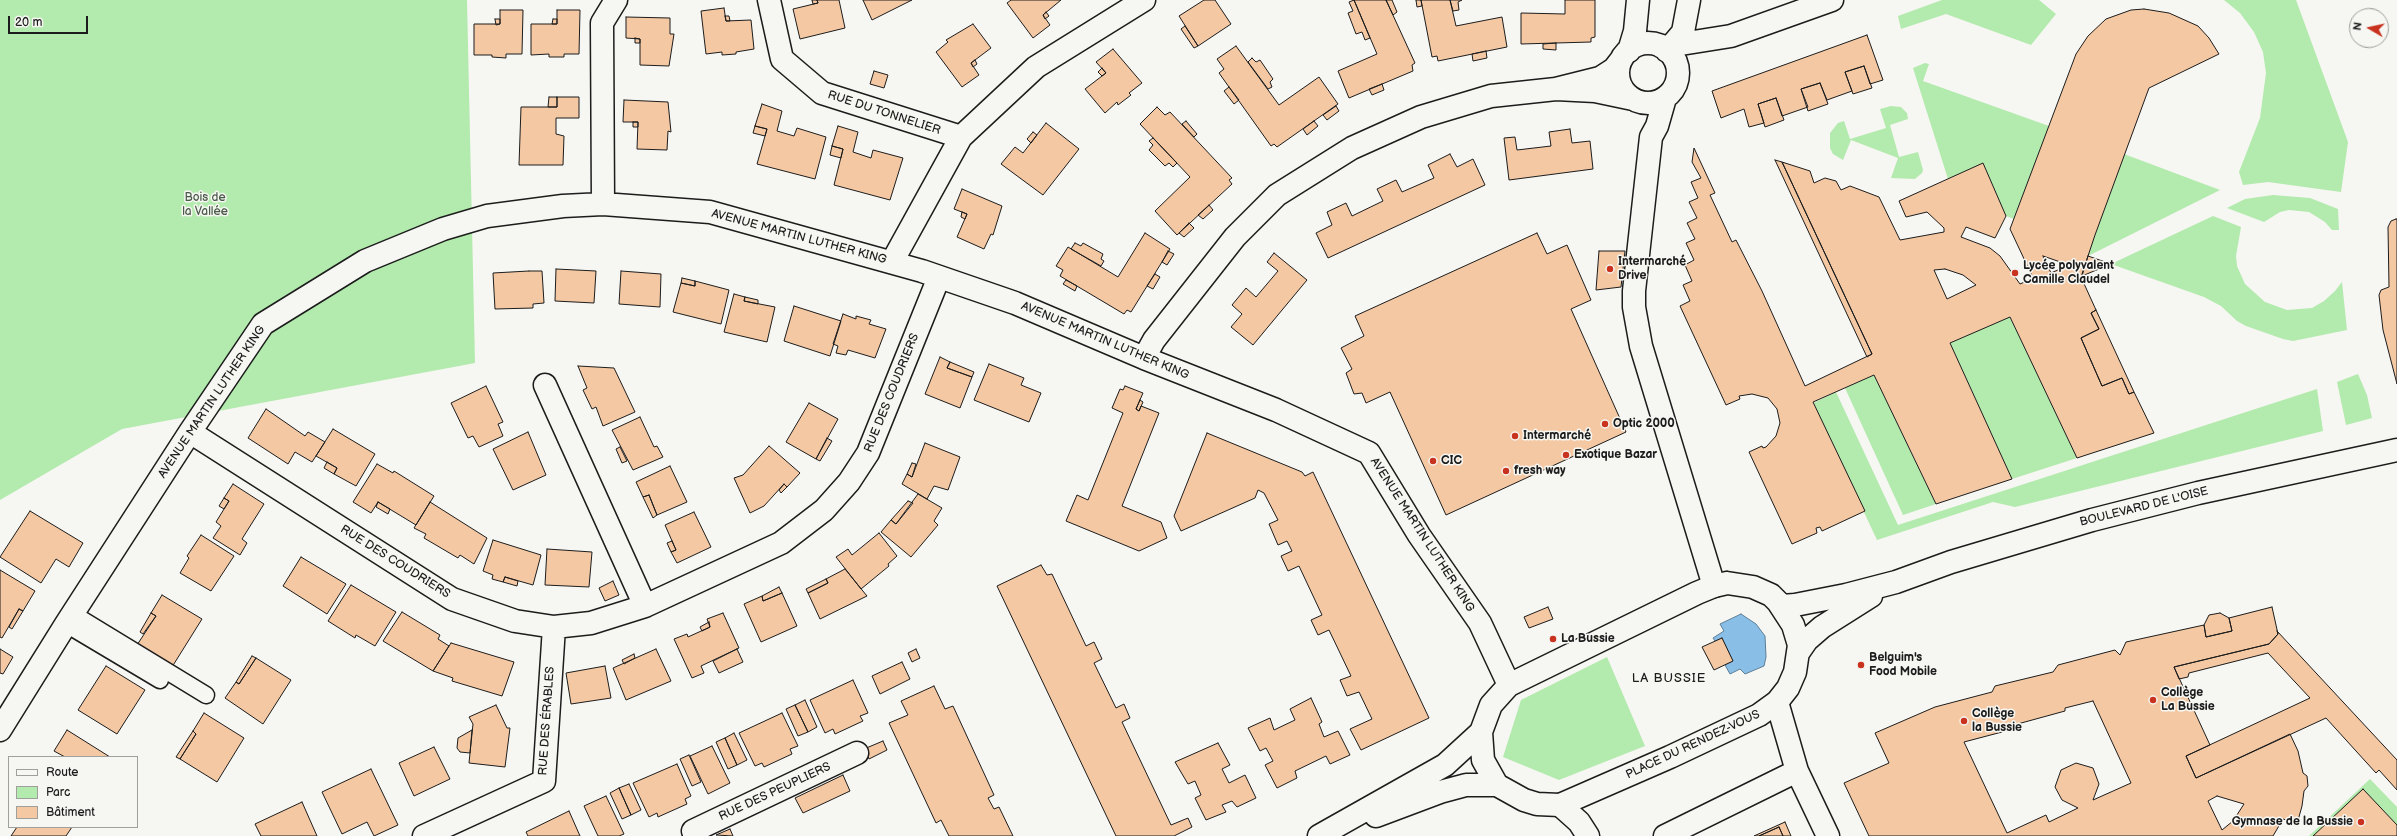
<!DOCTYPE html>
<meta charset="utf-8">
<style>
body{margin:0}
#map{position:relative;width:2397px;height:836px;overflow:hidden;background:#f6f6f2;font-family:"Balsamiq Sans",sans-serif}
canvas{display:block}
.legend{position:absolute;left:8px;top:756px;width:130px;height:72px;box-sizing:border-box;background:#f6f6f2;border:1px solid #9f9f9c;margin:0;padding:5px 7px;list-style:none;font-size:12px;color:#1c1c1c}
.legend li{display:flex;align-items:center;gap:8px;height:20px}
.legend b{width:20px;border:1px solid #9f9f9c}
.north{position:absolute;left:2349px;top:8px;width:40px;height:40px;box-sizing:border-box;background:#f6f6f2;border:1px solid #9f9f9c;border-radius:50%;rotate:279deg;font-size:11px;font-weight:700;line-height:16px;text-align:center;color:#1c1c1c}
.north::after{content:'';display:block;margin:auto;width:14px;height:18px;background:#c8321e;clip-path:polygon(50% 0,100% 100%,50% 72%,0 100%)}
.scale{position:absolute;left:8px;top:16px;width:80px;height:18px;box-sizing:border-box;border:2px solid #1c1c1c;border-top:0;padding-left:5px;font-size:12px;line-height:14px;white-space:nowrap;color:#1c1c1c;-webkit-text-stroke:3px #f6f6f2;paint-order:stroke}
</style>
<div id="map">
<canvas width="2397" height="836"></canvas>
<ul class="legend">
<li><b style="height:5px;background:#f6f6f2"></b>Route</li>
<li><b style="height:11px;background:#b3eaad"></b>Parc</li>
<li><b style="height:11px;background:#f4c8a3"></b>Bâtiment</li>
</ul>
<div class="north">N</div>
<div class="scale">20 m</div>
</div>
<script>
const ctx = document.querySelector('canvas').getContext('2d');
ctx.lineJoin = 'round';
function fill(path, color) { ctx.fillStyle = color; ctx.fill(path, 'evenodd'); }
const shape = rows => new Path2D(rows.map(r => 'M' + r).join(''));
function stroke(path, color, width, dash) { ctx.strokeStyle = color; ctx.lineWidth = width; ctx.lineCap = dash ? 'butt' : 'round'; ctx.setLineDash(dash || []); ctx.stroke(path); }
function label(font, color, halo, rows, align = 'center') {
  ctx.font = font + ' "Balsamiq Sans",sans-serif'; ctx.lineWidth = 3; ctx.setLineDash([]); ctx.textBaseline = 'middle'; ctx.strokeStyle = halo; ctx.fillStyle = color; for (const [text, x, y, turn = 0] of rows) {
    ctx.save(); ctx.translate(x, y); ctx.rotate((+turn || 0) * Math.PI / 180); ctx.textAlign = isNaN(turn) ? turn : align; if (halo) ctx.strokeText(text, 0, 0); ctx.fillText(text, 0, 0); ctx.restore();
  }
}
const green = shape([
 [0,0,467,0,475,363,122,429,0,500],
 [1942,0,2039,0,2056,14,2031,45,1946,14,1901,29,1898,16],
 [2224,0,2296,0,2348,142,2341,192,2268,182,2243,185,2239,172,2260,118,2266,73,2263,52,2254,32,2240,13],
 [1925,63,1929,64,1923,81,2049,126,2014,219,2006,216,1983,163,1948,179,1913,68],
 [1891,106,1901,107,1907,113,1908,119,1890,125,1899,157,1918,152,1923,170,1922,173,1915,179,1891,178,1898,158,1851,140,1843,160,1833,154,1830,148,1830,133,1838,123,1844,121,1850,139,1886,128,1880,109],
 [2124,154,2220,190,2088,256,2095,235],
 [2273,195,2310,198,2338,209,2339,230,2332,230,2325,222,2309,212,2289,210,2280,212,2264,222,2227,208,2245,199],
 [2213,216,2241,227,2236,256,2237,266,2245,284,2265,302,2287,310,2312,308,2324,301,2335,291,2342,282,2347,330,2293,341,2283,339,2246,326,2237,321,2221,306,2204,297,2111,264],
 [2010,317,2077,458,2012,479,1950,343],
 [2358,374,2367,395,2372,418,2346,425,2337,382],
 [1874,375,1936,504,1903,515,1845,388],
 [2317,389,2323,431,2015,507,1993,502,1877,540,1813,403,1836,392,1898,525],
 [1607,657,1645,746,1559,780,1503,757,1521,700],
 [2370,779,2397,807,2397,836,2309,836]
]);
const water = shape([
 [1741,614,1756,624,1765,636,1766,657,1764,666,1745,674,1740,669,1730,674,1725,665,1733,661,1722,638,1715,641,1713,638,1724,631,1720,624,1741,614]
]);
const building = shape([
 [812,0,817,0,818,3,813,4,812,0],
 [817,0,839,0,845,28,800,39,793,9,818,3,817,0],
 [863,0,912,0,872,20,863,0],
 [1011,0,1061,0,1043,15,1050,25,1033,38,1007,3,1011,0],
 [1204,0,1215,0,1231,24,1198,46,1179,16,1204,0],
 [1354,0,1370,38,1365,40,1362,32,1356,34,1348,13,1353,11,1349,2,1354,0],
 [1354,0,1386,0,1415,63,1412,65,1413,71,1349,98,1338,71,1377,54,1354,0],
 [1386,0,1392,0,1397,12,1393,15,1386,0],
 [1416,0,1421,0,1422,6,1417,7,1416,0],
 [1421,0,1450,0,1456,26,1502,17,1507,47,1438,61,1437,56,1432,57,1421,0],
 [1450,0,1462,0,1458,2,1459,10,1453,11,1450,0],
 [1565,0,1595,0,1595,37,1591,38,1591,42,1521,44,1521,13,1565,14,1565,0],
 [724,8,726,21,751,20,754,49,736,52,736,54,722,55,722,52,706,54,701,11,724,8],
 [2144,9,2169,13,2198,26,2209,38,2219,54,2149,88,2095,235,2081,277,2096,310,2091,313,2099,329,2081,338,2102,386,2122,378,2129,394,2134,392,2154,433,2077,458,2010,317,1950,343,2012,479,1936,504,1874,375,1813,402,1865,511,1822,531,1820,527,1816,528,1817,533,1792,544,1749,452,1762,446,1763,448,1766,447,1776,436,1780,423,1777,409,1768,398,1752,394,1739,396,1740,399,1726,405,1680,306,1690,301,1683,285,1692,281,1685,265,1694,260,1686,243,1695,239,1687,223,1697,218,1689,202,1698,198,1691,182,1701,178,1692,162,1694,148,1715,193,1710,195,1732,242,1736,240,1762,291,1805,386,1872,354,1782,162,1810,171,1814,183,1825,178,1836,181,1841,190,1850,186,1879,197,1900,240,1944,232,1944,228,1927,212,1906,217,1899,201,1983,163,2006,216,1995,238,1966,227,1961,237,1990,248,2000,256,2020,284,2033,278,2010,229,2076,54,2088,36,2106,19,2131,10,2144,9],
 [2043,256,2069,265,2051,273,2043,256],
 [1945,269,1963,275,1976,285,1947,299,1934,270,1945,269],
 [500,10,523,10,522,54,506,54,506,58,492,57,492,55,474,55,474,24,500,24,500,10],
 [557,10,580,10,579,54,564,54,564,57,549,57,549,54,531,55,531,24,557,24,557,10],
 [1046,12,1049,16,1045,19,1043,15,1046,12],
 [725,16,729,16,730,21,726,21,725,16],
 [626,17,670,18,670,34,674,34,669,66,640,65,640,39,626,38,626,17],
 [495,19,500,19,500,24,496,25,495,19],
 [553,19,557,19,557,24,552,24,553,19],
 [973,24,991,48,971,63,979,75,962,87,936,52,948,42,946,40,973,24],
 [1185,26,1198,46,1194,48,1181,29,1185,26],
 [1867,35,1883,80,1870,84,1864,66,1845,72,1852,91,1827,100,1820,83,1801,89,1808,107,1782,116,1776,98,1758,104,1764,123,1749,127,1744,109,1721,118,1712,91,1867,35],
 [635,38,640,39,640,43,635,43,635,38],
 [1556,43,1556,50,1543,49,1543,44,1556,43],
 [1236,46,1279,105,1319,77,1338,104,1277,147,1274,144,1271,146,1219,73,1224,69,1217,59,1236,46],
 [1113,49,1142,83,1129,93,1131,95,1118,105,1117,102,1105,113,1085,89,1106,73,1096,62,1113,49],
 [1486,51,1487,58,1473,61,1472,54,1486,51],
 [1252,58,1256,62,1260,60,1273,79,1270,82,1272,87,1268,89,1248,62,1252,58],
 [975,60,977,64,973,67,971,63,975,60],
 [1864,66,1872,88,1853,94,1845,72,1864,66],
 [1102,68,1106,73,1102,76,1098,72,1102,68],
 [874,71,888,75,884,88,870,84,874,71],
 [1820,83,1828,104,1808,111,1801,89,1820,83],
 [1382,84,1384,90,1372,95,1369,89,1382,84],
 [1229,87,1239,100,1234,104,1224,91,1229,87],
 [549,97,557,97,557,107,548,107,549,97],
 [557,97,579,97,579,118,556,118,556,134,564,136,563,165,519,165,521,107,557,107,557,97],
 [1776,98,1784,120,1765,127,1758,104,1776,98],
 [624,100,668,102,671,132,668,131,667,150,637,149,638,122,623,122,624,100],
 [762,104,782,111,777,131,794,136,797,128,826,137,815,179,757,164,767,129,755,126,762,104],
 [1336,106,1339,111,1327,120,1323,115,1336,106],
 [1157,107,1165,115,1170,112,1232,178,1229,180,1232,184,1177,235,1155,211,1190,177,1140,124,1157,107],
 [1186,121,1197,134,1194,137,1182,124,1186,121],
 [1314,121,1318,126,1307,135,1303,129,1314,121],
 [633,122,638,122,638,127,633,127,633,122],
 [1046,123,1079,149,1043,195,1001,164,1015,147,1023,153,1046,123],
 [755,126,767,129,765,136,753,133,755,126],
 [838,126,858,132,853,152,871,158,873,150,903,158,890,200,834,185,843,149,832,146,838,126],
 [1570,129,1572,143,1590,141,1593,169,1509,180,1504,138,1515,137,1517,150,1551,146,1549,132,1570,129],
 [1033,132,1037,135,1031,143,1027,139,1033,132],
 [1153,138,1177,163,1173,167,1169,163,1165,166,1149,150,1153,145,1149,141,1153,138],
 [832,146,843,149,841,158,830,155,832,146],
 [1450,154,1457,167,1473,159,1485,185,1328,258,1316,233,1332,225,1327,212,1346,203,1352,216,1383,201,1377,189,1396,180,1402,192,1434,178,1428,165,1450,154],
 [1775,160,1782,162,1872,354,1867,357,1775,160],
 [962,189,1002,206,993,235,991,234,984,249,957,237,967,214,954,209,962,189],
 [1209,205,1213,210,1203,219,1198,215,1209,205],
 [962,212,967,214,965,219,961,217,962,212],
 [2396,219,2397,219,2397,384,2383,330,2379,295,2381,290,2389,287,2388,227,2391,221,2396,219],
 [1189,223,1194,228,1184,237,1179,233,1189,223],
 [1145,233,1170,249,1131,312,1127,310,1124,314,1060,276,1063,270,1056,266,1068,247,1118,277,1145,233],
 [1537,233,1547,254,1567,245,1591,300,1571,309,1626,432,1446,515,1390,392,1366,403,1362,393,1354,394,1346,373,1352,369,1341,348,1364,336,1355,316,1537,233],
 [1075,243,1081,246,1083,243,1103,254,1101,259,1104,261,1101,266,1071,249,1075,243],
 [1168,251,1174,254,1167,265,1162,262,1168,251],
 [1599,251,1625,251,1621,287,1596,290,1599,251],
 [1274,253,1307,280,1253,345,1231,327,1242,314,1232,305,1246,288,1256,297,1278,271,1267,262,1274,253],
 [2088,256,2111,264,2082,276,2088,256],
 [556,269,596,271,594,303,555,301,556,269],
 [529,271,542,271,544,303,533,304,533,308,495,309,493,273,529,271],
 [621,271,661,274,660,307,619,304,621,271],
 [1155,274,1160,277,1153,289,1147,286,1155,274],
 [682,278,695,281,695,286,681,283,682,278],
 [1066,280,1077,286,1075,291,1063,284,1066,280],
 [695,281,729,290,721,324,673,312,681,283,695,286,695,281],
 [734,294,745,297,744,301,775,307,767,342,724,332,734,294],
 [745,297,758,300,758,304,744,301,745,297],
 [794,306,841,321,830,356,784,341,794,306],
 [2096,310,2134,392,2129,394,2122,378,2102,386,2081,338,2099,329,2091,313,2096,310],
 [843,314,856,319,856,316,871,320,869,324,886,329,875,358,848,350,846,355,836,353,838,346,833,344,843,314],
 [940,357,950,362,947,368,972,377,960,408,925,394,940,357],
 [950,362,974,372,972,377,947,368,950,362],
 [989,364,1024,378,1021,385,1041,393,1029,422,974,400,989,364],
 [578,366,614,368,635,412,603,426,596,407,592,409,583,390,587,388,578,366],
 [486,386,503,422,498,424,503,436,479,447,473,436,468,438,451,403,486,386],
 [1125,386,1143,393,1136,409,1139,411,1141,406,1159,413,1122,506,1161,522,1167,538,1139,551,1066,521,1077,495,1088,500,1123,413,1112,408,1120,389,1123,390,1125,386],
 [1140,400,1143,402,1139,411,1136,409,1140,400],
 [809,403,838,419,816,459,786,442,809,403],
 [266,409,305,436,308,432,325,442,312,462,295,452,288,464,248,438,266,409],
 [640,417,654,447,657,446,663,457,633,470,612,430,640,417],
 [333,429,375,454,356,486,334,474,337,468,316,456,333,429],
 [528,432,546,475,513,490,493,449,528,432],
 [1207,433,1302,472,1305,476,1313,472,1429,718,1361,750,1350,729,1372,719,1359,692,1347,696,1340,680,1351,676,1329,630,1318,635,1311,620,1322,615,1299,566,1288,571,1281,556,1292,551,1287,541,1278,545,1269,524,1278,520,1264,493,1258,490,1255,498,1181,531,1174,516,1207,433],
 [827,438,832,441,820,461,816,459,827,438],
 [925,443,960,457,948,490,934,486,927,499,902,484,907,474,912,477,925,443],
 [769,446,800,473,787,487,784,484,764,506,750,513,734,478,743,475,769,446],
 [620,447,627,461,622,463,616,449,620,447],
 [327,462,337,468,334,474,324,468,327,462],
 [912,463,916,464,912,477,907,474,912,463],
 [377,464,393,473,394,471,434,496,416,525,378,502,371,513,353,502,377,464],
 [670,466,687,502,657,515,649,495,643,497,636,482,670,466],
 [233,484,264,504,242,539,247,543,240,555,213,538,221,526,216,522,229,501,224,498,233,484],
 [784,484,787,487,781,493,779,490,784,484],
 [918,494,942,508,934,521,938,525,911,557,881,532,891,520,896,524,918,494],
 [649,495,657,515,653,518,643,497,649,495],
 [224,498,229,501,224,509,219,506,224,498],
 [908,501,913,503,896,524,891,520,908,501],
 [378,502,390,509,388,514,376,507,378,502],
 [430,502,487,538,474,564,460,555,458,558,424,538,426,534,414,528,430,502],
 [30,511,83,543,69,567,56,559,41,583,0,557,30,511],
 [694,512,711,547,677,563,671,552,676,550,665,525,694,512],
 [879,533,897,556,888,564,889,566,861,589,836,557,848,549,852,555,879,533],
 [201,535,234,556,211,591,180,573,189,558,187,556,201,535],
 [493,540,541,555,533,585,505,577,503,582,492,579,493,575,483,571,493,540],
 [672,541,676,550,671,552,667,543,672,541],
 [547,549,592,552,589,587,545,585,547,549],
 [301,557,346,584,327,614,283,586,301,557],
 [1041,565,1047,575,1052,574,1086,646,1094,642,1102,659,1094,663,1116,708,1124,704,1130,718,1122,722,1171,825,1188,818,1192,827,1174,836,1116,836,997,586,1041,565],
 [845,569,867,596,820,619,808,593,828,583,826,579,845,569],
 [0,570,35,591,23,611,19,609,2,638,0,637,0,570],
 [505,577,518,581,517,586,503,582,505,577],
 [826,579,828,583,808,593,806,589,826,579],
 [613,581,619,595,605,601,599,588,613,581],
 [351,585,396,612,375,646,356,635,355,638,328,621,351,585],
 [779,587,782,593,763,601,762,596,779,587],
 [782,593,797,626,761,642,744,604,762,596,763,601,782,593],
 [162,595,202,619,172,667,137,645,156,616,151,613,162,595],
 [1548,607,1553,619,1529,628,1524,617,1548,607],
 [2272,607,2278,634,2269,644,2174,667,2210,745,2186,756,2196,778,2290,734,2298,751,2303,773,2307,776,2308,786,2304,791,2302,806,2297,824,2283,819,2273,836,1869,836,1844,783,1889,763,1875,733,1935,707,1992,692,1995,686,2053,672,2058,665,2115,650,2120,655,2126,642,2204,625,2206,637,2232,631,2229,618,2272,607],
 [2093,701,2131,783,2093,800,2099,784,2093,768,2076,763,2061,770,2055,787,2062,800,2078,808,2049,822,2046,815,2007,833,1964,742,2002,732,2003,728,2065,711,2065,708,2093,701],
 [2217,796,2244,804,2233,821,2222,830,2208,801,2217,796],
 [19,609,23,611,12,629,9,627,19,609],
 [402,612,440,635,438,639,449,646,433,671,383,641,402,612],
 [151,613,156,616,143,634,140,632,151,613],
 [723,613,739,648,701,666,704,673,692,678,674,639,687,634,688,637,710,627,707,619,723,613],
 [2220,613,2229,618,2232,631,2206,637,2204,625,2209,615,2220,613],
 [709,622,710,627,702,631,700,627,709,622],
 [2277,631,2397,760,2397,790,2379,770,2376,773,2326,718,2196,778,2186,756,2310,698,2268,653,2189,673,2188,677,2179,679,2174,667,2269,644,2278,634,2277,631],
 [1722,638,1733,661,1714,670,1702,647,1722,638],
 [451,643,514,662,502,696,452,681,453,678,433,671,451,643],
 [0,649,13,657,3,674,0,673,0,649],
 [656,649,671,681,626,700,613,668,656,649],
 [737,649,743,662,719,673,713,661,737,649],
 [916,649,920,658,912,662,908,653,916,649],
 [634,654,635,658,624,664,622,660,634,654],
 [252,656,256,658,239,684,236,682,252,656],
 [256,658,291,680,263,724,225,698,236,682,239,684,256,658],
 [902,662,910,679,880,694,872,676,902,662],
 [106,666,145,690,117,734,78,710,106,666],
 [605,666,611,698,571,704,566,673,605,666],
 [853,680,868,713,860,716,863,721,835,734,833,729,825,733,810,700,853,680],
 [934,686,945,709,953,706,994,795,988,798,994,809,999,807,1013,836,949,836,941,820,936,823,889,723,908,715,901,701,934,686],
 [1311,698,1322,722,1319,724,1324,737,1338,731,1350,755,1330,764,1326,756,1295,771,1297,778,1277,788,1265,765,1273,761,1266,748,1260,751,1248,728,1270,718,1274,730,1295,720,1290,709,1311,698],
 [805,700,817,727,808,732,795,705,805,700],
 [496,705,507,728,510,728,505,767,469,763,473,724,469,717,496,705],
 [795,705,808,732,798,736,786,709,795,705],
 [204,713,244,738,217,782,180,759,196,734,193,731,204,713],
 [782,713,798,746,790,749,792,754,764,767,762,763,755,766,739,733,782,713],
 [67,730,110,757,65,757,54,751,67,730],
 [472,730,470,753,460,752,457,748,458,738,472,730],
 [193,731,196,734,180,759,176,757,193,731],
 [734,733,747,760,737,765,725,738,734,733],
 [725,738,737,765,728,769,716,742,725,738],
 [883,741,887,750,869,759,864,749,883,741],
 [1218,743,1230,765,1222,769,1229,783,1245,775,1256,798,1237,807,1232,801,1222,805,1226,812,1206,820,1195,798,1201,795,1195,781,1188,784,1175,762,1218,743],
 [712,746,730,783,708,794,690,756,712,746],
 [434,747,450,779,414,796,399,763,434,747],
 [689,755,701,782,692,786,680,759,689,755],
 [677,764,691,796,685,799,687,804,658,817,657,813,649,817,633,783,677,764],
 [371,769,398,825,374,836,367,822,342,834,322,792,371,769],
 [843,775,850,791,803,813,795,798,843,775],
 [629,784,641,810,631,815,619,788,629,784],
 [619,788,631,815,622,819,610,793,619,788],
 [2363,789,2397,825,2397,836,2313,836,2363,789],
 [606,796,624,834,619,836,598,836,584,806,606,796],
 [302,802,317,836,261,836,255,824,302,802],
 [569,811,580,836,528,836,526,832,569,811],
 [1785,822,1791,836,1783,836,1779,827,1759,836,1754,836,1785,822],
 [17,827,72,827,66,836,11,836,17,827],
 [1779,827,1783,836,1759,836,1779,827],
 [730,829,733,836,716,835,730,829]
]);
const service = shape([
 [73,614,206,695],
 [66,624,160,680]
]);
const minor = shape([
 [769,0,782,59,822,93,961,137],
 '1618 73a30 30 0 1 1 60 0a30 30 0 1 1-60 0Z',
 [1662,47,1731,36,1832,0],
 [1629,51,1635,31,1638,0],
 [1667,51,1683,32,1689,0],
 [1621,60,1614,69,1600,78,1556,89,1595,91,1633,99],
 [1665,98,1657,126,1651,137,1634,291,1634,307,1641,346,1714,586],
 [603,204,602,23,616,0],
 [892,262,961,137,1036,67,1144,0],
 [1144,358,1154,340,1235,237,1277,195,1352,148,1421,117,1491,96,1556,89],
 [545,385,645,606],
 [190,432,452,599,515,621,554,627,591,623,645,606,781,543,824,510,849,482,868,453,939,277],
 [1777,702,1797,771,1828,836],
 [0,730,66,624,190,432,263,324,365,261,443,229,487,216,563,206,603,204,710,212,922,271,1015,303,1144,358,1276,410,1369,453,1419,535,1480,623,1509,685],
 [1560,805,1579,822,1588,836],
 [424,836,544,781,554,627],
 [695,836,693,831,857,753],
 [1665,836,1797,771]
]);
const secondary = shape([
 [1727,583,1753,587,1771,595,1778,602,1793,625,1799,645,1795,672,1788,688,1777,702,1759,715,1670,757,1560,805,1537,804,1524,800,1497,785,1483,760,1481,732,1491,705,1509,685,1697,593,1714,586,1727,583],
 [1778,602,1782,606,1795,605,1846,595,1896,582,1951,562,2092,520,2198,493,2397,450],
 [1798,653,1807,640,1822,627,1871,596],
 [1376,816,1440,792,1466,785,1497,785],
 [1319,836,1445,765,1481,732]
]);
const markers = [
 [1610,269,4,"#c8321e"],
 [2015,273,4,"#c8321e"],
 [1605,424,4,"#c8321e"],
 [1515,436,4,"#c8321e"],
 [1566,455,4,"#c8321e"],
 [1433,461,4,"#c8321e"],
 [1506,471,4,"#c8321e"],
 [1553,639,4,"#c8321e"],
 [1861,665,4,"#c8321e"],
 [2153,700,4,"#c8321e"],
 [1964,721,4,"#c8321e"],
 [2361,822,4,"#c8321e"]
];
const streetNames = [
 ["RUE DU TONNELIER",884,113,18],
 ["AVENUE MARTIN LUTHER KING",799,237,15],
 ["AVENUE MARTIN LUTHER KING",1105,341,23],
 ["RUE DES COUDRIERS",892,393,-68],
 ["AVENUE MARTIN LUTHER KING",212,402,-56],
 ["BOULEVARD DE L'OISE",2144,507,-14],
 ["AVENUE MARTIN LUTHER KING",1422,535,57],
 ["RUE DES COUDRIERS",395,562,32],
 ["RUE DES ÉRABLES",547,721,-86],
 ["PLACE DU RENDEZ-VOUS",1693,745,-25],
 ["RUE DES PEUPLIERS",775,792,-25]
];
const parkNames = [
 ["Bois de",205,198],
 ["la Vallée",205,212]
];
const poiNames = [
 ["Intermarché",1618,262],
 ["Drive",1618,276],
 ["Lycée polyvalent",2023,266],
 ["Camille Claudel",2023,280],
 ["Optic 2000",1613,424],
 ["Intermarché",1523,436],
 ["Exotique Bazar",1574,455],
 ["CIC",1441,461],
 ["fresh way",1514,471],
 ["La Bussie",1561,639],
 ["Belguim's",1869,658],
 ["Food Mobile",1869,672],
 ["Collège",2161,693],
 ["La Bussie",2161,707],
 ["Collège",1972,714],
 ["la Bussie",1972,728],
 ["Gymnase de la Bussie",2353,822,"right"]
];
const neighbourhoodNames = [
 ["LA BUSSIE",1669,679]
];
fill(green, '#b3eaad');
fill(water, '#89bfe7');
stroke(water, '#5d7e96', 1);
fill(building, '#f4c8a3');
stroke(building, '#1c1c1c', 1);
stroke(service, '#1c1c1c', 19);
stroke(minor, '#1c1c1c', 25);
stroke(secondary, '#1c1c1c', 25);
stroke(service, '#f6f6f2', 16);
stroke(minor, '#f6f6f2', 22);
stroke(secondary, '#f6f6f2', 22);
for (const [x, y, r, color] of markers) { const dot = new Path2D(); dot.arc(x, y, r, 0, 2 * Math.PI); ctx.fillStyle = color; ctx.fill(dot); stroke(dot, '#f6f6f2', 1.5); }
label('12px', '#1c1c1c', '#f6f6f2', streetNames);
label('12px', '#495a48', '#f6f6f2', parkNames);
label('bold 12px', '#1c1c1c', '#f6f6f2', poiNames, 'left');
ctx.letterSpacing = '1px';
label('13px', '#1c1c1c', '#f6f6f2', neighbourhoodNames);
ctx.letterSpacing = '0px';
</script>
